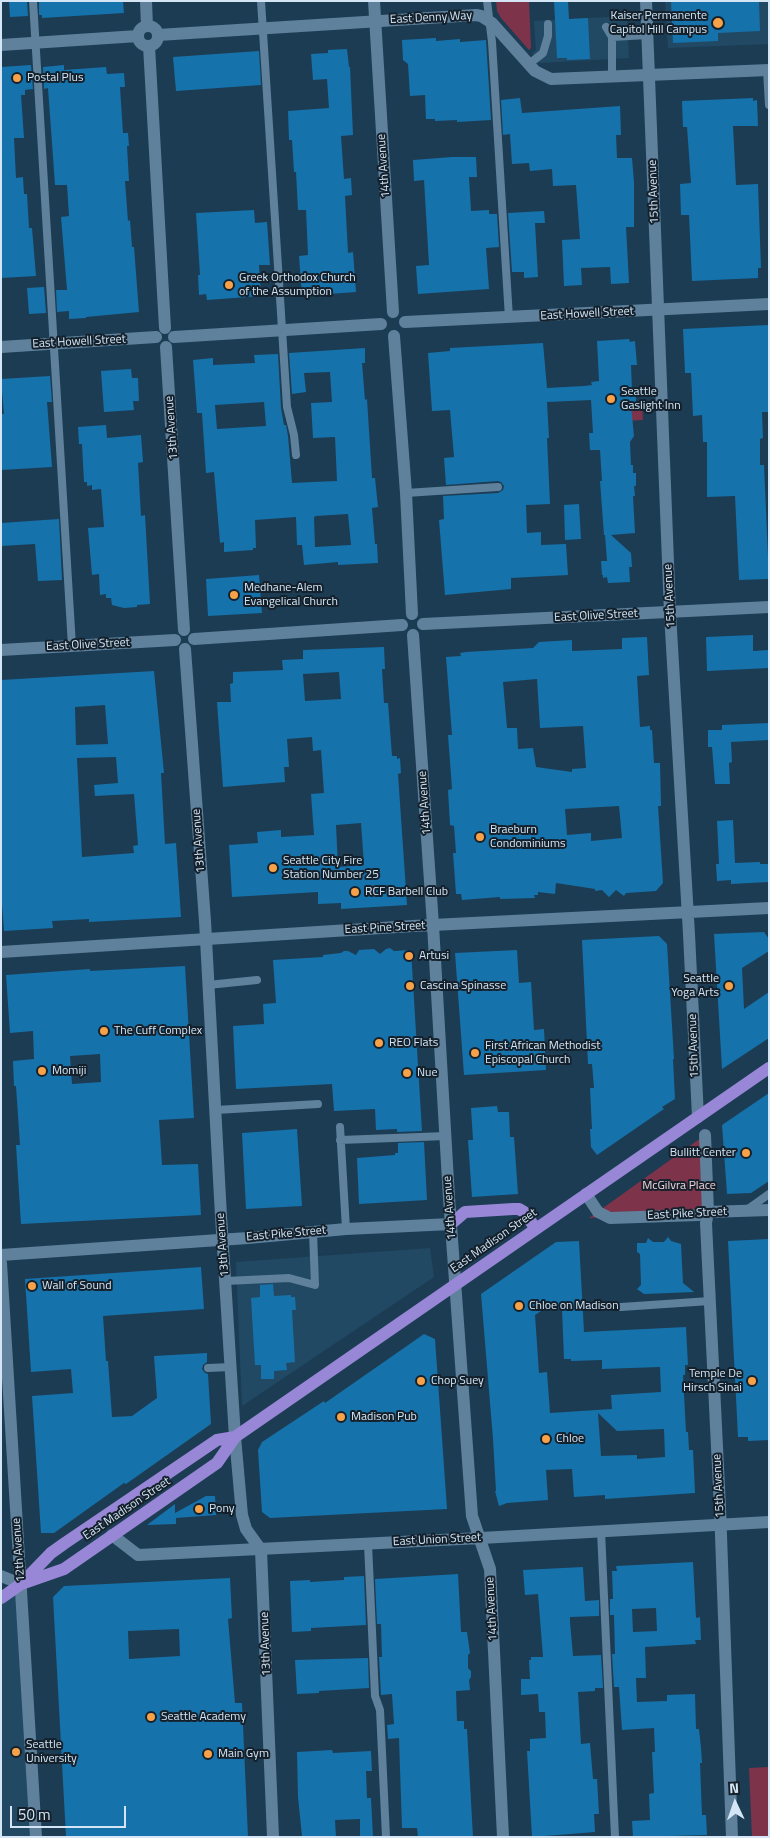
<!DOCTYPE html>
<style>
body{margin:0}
#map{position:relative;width:770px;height:1838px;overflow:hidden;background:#1c3c53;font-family:"Titillium Web",sans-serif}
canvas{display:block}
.frame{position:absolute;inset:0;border:2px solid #d4e6f5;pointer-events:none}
.north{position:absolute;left:710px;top:1778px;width:50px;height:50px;-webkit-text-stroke:4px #14212c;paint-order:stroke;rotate:357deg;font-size:14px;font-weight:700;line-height:20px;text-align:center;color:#d4e6f5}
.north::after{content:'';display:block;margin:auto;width:18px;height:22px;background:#d4e6f5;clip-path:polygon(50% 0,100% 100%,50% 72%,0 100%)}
.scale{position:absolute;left:10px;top:1806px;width:116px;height:22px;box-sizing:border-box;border:2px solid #d4e6f5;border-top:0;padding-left:6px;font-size:15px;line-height:18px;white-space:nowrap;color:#d4e6f5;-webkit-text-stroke:4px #14212c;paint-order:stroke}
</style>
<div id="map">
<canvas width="770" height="1838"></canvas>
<div class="frame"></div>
<div class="north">N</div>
<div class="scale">50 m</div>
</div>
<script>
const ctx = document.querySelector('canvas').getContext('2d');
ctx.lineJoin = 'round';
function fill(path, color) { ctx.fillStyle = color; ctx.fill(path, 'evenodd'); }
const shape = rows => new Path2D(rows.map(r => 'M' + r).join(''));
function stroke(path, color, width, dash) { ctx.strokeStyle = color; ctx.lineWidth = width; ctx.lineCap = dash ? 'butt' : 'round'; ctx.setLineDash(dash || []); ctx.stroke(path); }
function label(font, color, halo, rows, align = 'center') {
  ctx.font = font + ' "Titillium Web",sans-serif'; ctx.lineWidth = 4; ctx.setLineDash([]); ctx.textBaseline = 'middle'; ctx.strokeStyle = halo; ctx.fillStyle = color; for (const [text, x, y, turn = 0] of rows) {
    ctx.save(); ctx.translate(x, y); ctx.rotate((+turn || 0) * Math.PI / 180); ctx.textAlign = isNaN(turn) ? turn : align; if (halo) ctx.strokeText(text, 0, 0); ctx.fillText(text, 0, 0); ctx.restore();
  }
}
const built = shape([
 [665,1,769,1,769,44,668,48],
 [627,16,629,58,540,63,532,53,536,50,534,21],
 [430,1248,434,1277,242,1406,236,1262],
 [21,1584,36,1837,1,1837,1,1598]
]);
const green = shape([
 [496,1,529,1,531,48,529,50,501,18,497,11],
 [642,401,643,420,626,421,631,405,636,404,636,402],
 [705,1135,708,1212,589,1218],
 [769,1767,769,1837,752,1837,749,1768]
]);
const building = shape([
 [9,1,27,1,28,16,10,17],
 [39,1,123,1,124,13,42,18,42,15,39,15],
 [554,1,568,1,569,19,588,18,590,59,567,60,567,58,557,58],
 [671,1,759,1,760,31,718,33,718,41,673,43],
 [436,38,436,41,460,39,460,42,486,40,491,120,457,122,457,120,435,121,435,119,426,119,425,95,410,96,408,64,403,60,402,40],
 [347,49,349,67,350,67,353,135,341,136,344,179,351,178,352,195,345,196,348,253,353,252,356,292,302,296,299,256,308,255,306,210,298,210,296,172,294,172,292,140,289,140,288,111,329,108,327,79,313,80,311,54,328,53,328,50],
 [259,51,261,85,176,91,173,57],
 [31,65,33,89,25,90,25,95,21,95,24,138,14,138,16,178,23,177,24,194,27,194,29,228,32,228,36,276,1,278,1,67],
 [64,65,64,70,106,67,107,74,124,73,125,87,120,87,123,133,128,133,129,146,127,146,129,181,125,181,128,221,130,220,132,247,134,247,139,312,86,317,86,318,69,319,69,311,57,312,56,290,67,290,61,217,69,216,67,185,55,185,48,88,44,89,43,67],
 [520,98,522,113,620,106,621,135,616,135,617,158,632,158,634,182,634,227,626,227,629,283,611,284,610,267,581,268,582,285,564,286,562,240,580,239,576,185,553,186,552,169,530,171,529,163,512,164,510,134,503,135,501,100],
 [753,98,753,101,757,100,758,126,733,126,736,185,758,184,761,268,758,268,758,278,692,281,689,215,681,215,680,184,691,183,687,127,683,127,682,101],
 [452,157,476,157,477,177,469,177,471,211,489,210,489,214,497,214,499,247,486,248,489,289,418,294,416,266,429,265,424,180,414,181,413,160],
 [254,210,255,223,267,222,270,265,259,265,261,296,207,300,206,294,199,295,198,275,200,275,196,213],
 [544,211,545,223,535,223,538,277,524,278,524,272,512,272,508,213],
 [44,287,46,313,29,314,27,288],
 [769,325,769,412,762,412,763,438,760,439,760,465,764,465,769,579,739,580,735,496,707,497,707,442,703,442,702,415,693,416,691,373,685,373,683,329],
 [629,339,630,342,635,341,637,365,631,365,632,390,636,390,636,404,631,405,634,436,630,442,631,465,633,465,633,473,636,473,636,486,634,486,635,496,633,496,635,533,611,535,631,553,632,567,629,567,630,582,608,583,607,577,603,578,603,575,602,575,601,561,607,561,605,535,604,535,600,481,602,481,600,450,590,450,589,433,593,433,591,400,547,402,549,438,547,438,550,504,526,505,527,533,541,532,541,545,566,544,568,575,511,578,511,589,445,595,439,520,444,519,443,496,498,493,503,490,504,486,501,482,498,481,446,485,444,458,454,457,450,410,432,411,428,353,450,351,450,348,543,343,547,388,584,386,592,385,591,382,599,381,597,341],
 [365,348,365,363,362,363,365,400,367,399,372,478,375,478,376,488,378,507,372,508,375,544,377,544,378,563,338,565,338,562,304,565,302,545,297,545,296,517,255,520,256,548,253,548,253,550,224,552,224,542,220,543,214,472,206,473,202,413,197,413,193,360,213,358,213,365,255,363,254,355,278,354,281,408,284,425,286,425,288,436,292,483,313,482,337,481,335,437,313,438,311,403,332,402,330,372,304,373,306,392,292,394,289,353],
 [264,402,266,426,217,429,215,405],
 [348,514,351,545,315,547,314,517,316,516],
 [131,369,132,378,138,378,139,401,133,401,134,410,104,412,101,371],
 [50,376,52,402,47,402,52,467,1,470,1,414,4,414,1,379],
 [106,425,107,438,141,435,143,462,138,463,141,516,145,515,150,604,137,605,137,607,124,608,112,605,111,598,106,598,106,594,100,595,99,574,92,575,88,528,104,527,101,489,92,490,92,485,87,486,87,482,84,482,82,444,79,444,78,427],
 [579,504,581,539,565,540,564,505],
 [59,519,62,580,38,581,35,544,1,546,1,523],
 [259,575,262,613,208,616,206,579],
 [753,635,753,651,769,650,769,668,707,671,706,637],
 [647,637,649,675,637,676,640,727,650,726,650,730,652,730,654,763,660,763,661,806,658,806,663,883,656,891,626,893,624,896,616,890,609,897,602,890,595,891,595,889,556,883,555,894,538,892,538,895,534,895,535,898,500,899,500,897,462,900,461,894,456,894,453,853,456,853,454,826,450,825,448,790,452,789,448,735,452,735,446,657,461,656,460,653,466,652,533,648,539,642,572,640,572,651,622,649,622,638],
 [537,679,540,728,583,726,586,768,572,769,572,772,536,767,533,748,518,749,517,728,507,728,503,682],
 [619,806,622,838,591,841,591,833,567,835,565,809],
 [384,647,385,669,382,669,384,703,388,703,392,756,397,756,397,759,400,758,401,773,398,774,407,905,341,909,341,903,318,904,318,892,232,897,229,845,258,843,257,832,281,830,281,837,314,835,311,794,324,793,321,750,313,751,312,737,287,739,289,767,284,767,285,782,223,787,217,702,231,702,230,684,233,683,233,672,283,670,282,660,303,659,303,650],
 [339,672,341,699,305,701,303,674],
 [361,823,364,865,338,867,336,825],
 [154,671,164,773,161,773,165,844,176,843,181,917,89,922,89,919,52,921,53,928,4,931,1,890,1,680],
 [105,705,108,744,76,745,75,707],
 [116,757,118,783,94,785,95,796,134,794,138,845,133,846,134,853,82,857,77,758],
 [769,723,769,740,731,742,732,762,729,763,730,784,715,784,712,747,708,747,708,730,722,730,722,725],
 [733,820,735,863,760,862,760,864,769,864,769,882,731,884,731,880,717,881,716,864,719,864,717,821],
 [764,932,769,939,769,951,742,968,744,1009,769,992,769,1038,722,1069,714,934],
 [659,936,667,944,674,1059,673,1059,675,1099,662,1107,664,1109,597,1155,591,1147,590,1129,592,1129,590,1088,594,1088,592,1064,588,1064,582,940],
 [390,948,394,951,411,950,422,1131,397,1132,397,1129,376,1130,375,1109,334,1111,332,1084,236,1089,233,1026,264,1024,263,1004,276,1003,273,960,323,957,323,955,341,953,344,951,348,951,356,955,359,950,374,949,380,954,386,949],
 [517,950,519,983,531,982,534,1030,544,1029,546,1070,464,1075,455,953],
 [185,966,194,1118,159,1120,162,1165,198,1164,201,1215,21,1224,16,1145,20,1145,16,1086,14,1086,13,1061,34,1059,33,1031,10,1033,6,975,90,969,90,971],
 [100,1054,101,1082,72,1084,70,1056],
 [769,1093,769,1181,751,1193,727,1194,722,1125],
 [497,1106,498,1112,509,1112,510,1137,514,1137,518,1194,472,1197,468,1140,473,1140,471,1108],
 [297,1129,302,1206,246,1209,242,1133],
 [424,1142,427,1200,359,1204,357,1158,395,1155,395,1153,398,1153,398,1143],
 [668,1237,671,1241,681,1244,683,1283,694,1292,644,1294,637,1289,641,1285,640,1254,637,1252,637,1243,646,1243,648,1238,653,1242,664,1242],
 [769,1239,769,1440,748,1441,748,1437,738,1437,728,1241],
 [579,1241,584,1332,686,1327,688,1365,685,1365,685,1375,683,1375,686,1432,688,1432,689,1450,693,1450,695,1493,605,1499,605,1495,574,1497,572,1469,546,1470,548,1500,507,1503,499,1506,495,1491,496,1491,493,1439,481,1294,556,1242],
 [544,1309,562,1309,564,1359,571,1359,571,1361,602,1360,602,1369,660,1367,661,1392,611,1395,612,1409,550,1413,547,1372,539,1373,535,1315],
 [598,1413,617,1431,664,1429,665,1457,637,1459,637,1455,601,1456],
 [201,1267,204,1309,103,1316,106,1361,108,1361,112,1417,132,1416,157,1398,154,1356,207,1353,207,1362,203,1365,202,1369,205,1373,208,1374,211,1424,126,1484,124,1483,54,1533,41,1533,32,1396,73,1393,71,1369,31,1372,25,1279],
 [273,1284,274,1296,291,1295,291,1297,295,1297,296,1310,292,1310,295,1362,286,1363,287,1370,274,1371,274,1379,261,1379,261,1365,255,1365,251,1298,260,1297,260,1285],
 [424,1334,435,1339,447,1509,270,1518,262,1512,258,1450,262,1442,324,1401,325,1403],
 [206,1496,215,1496,216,1515,176,1518,176,1524,147,1525,175,1504,175,1513],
 [693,1562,696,1618,700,1617,701,1640,695,1640,696,1644,645,1647,646,1678,636,1678,637,1702,667,1701,667,1695,695,1694,696,1729,699,1729,701,1748,702,1763,700,1763,702,1815,706,1815,707,1835,633,1837,632,1821,650,1820,649,1794,654,1793,652,1752,655,1752,654,1728,622,1730,619,1687,614,1687,612,1654,615,1654,614,1615,610,1615,610,1599,613,1599,612,1571,617,1571,616,1566],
 [656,1608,657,1631,633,1632,632,1609],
 [583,1567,585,1601,599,1600,599,1616,570,1617,570,1622,573,1656,601,1655,603,1688,595,1688,595,1691,578,1692,581,1744,590,1743,593,1779,597,1779,599,1814,594,1814,595,1832,532,1837,527,1751,530,1751,530,1739,546,1738,545,1712,539,1712,538,1694,521,1695,521,1679,530,1679,529,1660,531,1660,531,1657,543,1657,538,1594,525,1595,523,1570],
 [458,1574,461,1632,467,1632,470,1653,468,1655,468,1668,471,1671,471,1677,469,1680,470,1690,456,1691,457,1721,464,1721,464,1729,467,1729,473,1837,418,1837,417,1828,402,1828,399,1738,388,1739,387,1725,394,1724,392,1694,381,1695,379,1657,382,1657,381,1624,377,1624,375,1579],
 [364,1576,366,1625,311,1628,311,1631,292,1632,290,1581,310,1580,310,1582,344,1580,344,1577],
 [230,1578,232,1618,228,1619,235,1703,242,1703,248,1837,66,1837,53,1597,64,1586],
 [179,1629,180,1656,129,1659,128,1631],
 [368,1658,369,1688,319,1691,319,1693,297,1694,295,1660],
 [332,1750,333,1753,371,1751,372,1771,366,1771,367,1798,371,1798,373,1837,360,1837,360,1819,335,1820,336,1837,302,1836,298,1797,297,1752]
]);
const lane = shape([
 [33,1,72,646],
 [261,1,287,407,294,435,296,455],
 [487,1,492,42,509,318],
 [606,27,612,37,612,77],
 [612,37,648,35],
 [529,64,543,53,548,36,548,24],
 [767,70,769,105],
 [406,493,498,487],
 [208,985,257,980],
 [216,1110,318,1104],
 [340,1127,346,1229],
 [340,1140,446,1136],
 [748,1209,769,1194],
 [226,1281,289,1278,315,1285,313,1232],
 [621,1307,710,1301],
 [208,1368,231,1367],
 [601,1531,615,1837],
 [368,1544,375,1696,380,1710,386,1837]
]);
const street = shape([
 [146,1,147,26],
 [374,1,393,312],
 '138 36a10 10 0 1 1 20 0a10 10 0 1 1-20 0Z',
 [158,35,476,15,481,16,492,23,535,71,551,79,769,70],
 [1,45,138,36],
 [149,46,165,328],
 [405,322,769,304],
 [394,336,406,493,412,614],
 [174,337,381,324],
 [1,347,156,337],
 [166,347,184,630],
 [423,624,769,607],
 [413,635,433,925],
 [194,639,402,625],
 [185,649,205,921,221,1216,235,1437],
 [1,650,175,640],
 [705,1135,708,1212,706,1223,720,1508,732,1837],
 [586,1194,598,1212,610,1218,698,1215,708,1212,769,1210],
 [261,1550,273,1837]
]);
const secondary = shape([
 [646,1,670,613,689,934,698,1117],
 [433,925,449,1198,472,1516,490,1569,503,1837],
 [1,952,413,926,769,908],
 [1,1255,248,1238,346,1229,451,1224],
 [1,1263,36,1837],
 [235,1437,242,1515,246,1529,261,1550],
 [112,1535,138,1555,481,1538,769,1522],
 [1,1576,21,1584]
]);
const primary = shape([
 [451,1224,465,1212,513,1209,519,1209,524,1212,536,1229],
 [21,1584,64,1569,217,1463,235,1437,769,1068],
 [1,1598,21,1584,51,1553,65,1543,217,1440,235,1437]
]);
const markers = [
 [718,23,6,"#f7a149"],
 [17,78,5,"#f7a149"],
 [229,285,5,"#f7a149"],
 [611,399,5,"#f7a149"],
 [234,595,5,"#f7a149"],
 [480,837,5,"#f7a149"],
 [273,868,5,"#f7a149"],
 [355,892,5,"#f7a149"],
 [409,956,5,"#f7a149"],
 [410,986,5,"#f7a149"],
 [729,986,5,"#f7a149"],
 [104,1031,5,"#f7a149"],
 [379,1043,5,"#f7a149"],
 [475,1053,5,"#f7a149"],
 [42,1071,5,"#f7a149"],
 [407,1073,5,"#f7a149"],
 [746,1153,5,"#f7a149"],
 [32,1286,5,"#f7a149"],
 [519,1306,5,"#f7a149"],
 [421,1381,5,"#f7a149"],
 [752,1381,5,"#f7a149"],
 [341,1417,5,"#f7a149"],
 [546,1439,5,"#f7a149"],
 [199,1509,5,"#f7a149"],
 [151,1717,5,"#f7a149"],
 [16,1752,5,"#f7a149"],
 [208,1754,5,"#f7a149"]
];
const poiNames = [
 ["Kaiser Permanente",707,16,"right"],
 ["Capitol Hill Campus",707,30,"right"],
 ["Postal Plus",27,78],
 ["Greek Orthodox Church",239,278],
 ["of the Assumption",239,292],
 ["Seattle",621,392],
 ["Gaslight Inn",621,406],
 ["Medhane-Alem",244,588],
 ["Evangelical Church",244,602],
 ["Braeburn",490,830],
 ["Condominiums",490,844],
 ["Seattle City Fire",283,861],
 ["Station Number 25",283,875],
 ["RCF Barbell Club",365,892],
 ["Artusi",419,956],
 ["Seattle",719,979,"right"],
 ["Yoga Arts",719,993,"right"],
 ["Cascina Spinasse",420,986],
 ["The Cuff Complex",114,1031],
 ["REO Flats",389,1043],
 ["First African Methodist",485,1046],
 ["Episcopal Church",485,1060],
 ["Momiji",52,1071],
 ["Nue",417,1073],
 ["Bullitt Center",736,1153,"right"],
 ["Wall of Sound",42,1286],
 ["Chloe on Madison",529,1306],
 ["Temple De",742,1374,"right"],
 ["Hirsch Sinai",742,1388,"right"],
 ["Chop Suey",431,1381],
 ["Madison Pub",351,1417],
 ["Chloe",556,1439],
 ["Pony",209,1509],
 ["Seattle Academy",161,1717],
 ["Seattle",26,1745],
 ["University",26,1759],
 ["Main Gym",218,1754]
];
const streetNames = [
 ["East Denny Way",431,18,-3],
 ["14th Avenue",384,166,-94],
 ["15th Avenue",654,192,-92],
 ["East Howell Street",587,314,-3],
 ["East Howell Street",79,342,-3],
 ["13th Avenue",172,428,-94],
 ["15th Avenue",670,596,-93],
 ["East Olive Street",596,616,-3],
 ["East Olive Street",88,645,-3],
 ["14th Avenue",425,803,-94],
 ["13th Avenue",199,841,-94],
 ["East Pine Street",385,928,-3],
 ["15th Avenue",694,1046,-92],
 ["14th Avenue",450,1208,-94],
 ["East Pike Street",687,1214,-3],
 ["East Pike Street",286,1234,-5],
 ["East Madison Street",494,1241,-35],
 ["13th Avenue",223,1245,-94],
 ["15th Avenue",719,1486,-93],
 ["East Madison Street",127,1509,-34],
 ["East Union Street",437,1540,-3],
 ["12th Avenue",19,1550,-94],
 ["14th Avenue",492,1609,-93],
 ["13th Avenue",266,1644,-92]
];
const parkNames = [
 ["McGilvra Place",679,1186]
];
fill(built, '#214964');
fill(green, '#7d334a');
fill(building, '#1672ab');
stroke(lane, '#5f819c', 8);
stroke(street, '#5f819c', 12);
stroke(secondary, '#5f819c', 12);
stroke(primary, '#9887d7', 12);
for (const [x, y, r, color] of markers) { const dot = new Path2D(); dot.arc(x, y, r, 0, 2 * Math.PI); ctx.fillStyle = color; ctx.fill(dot); stroke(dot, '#14212c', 2); }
label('12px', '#d4e6f5', '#14212c', poiNames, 'left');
label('12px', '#d4e6f5', '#14212c', streetNames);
label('12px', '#f2d2d9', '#14212c', parkNames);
</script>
